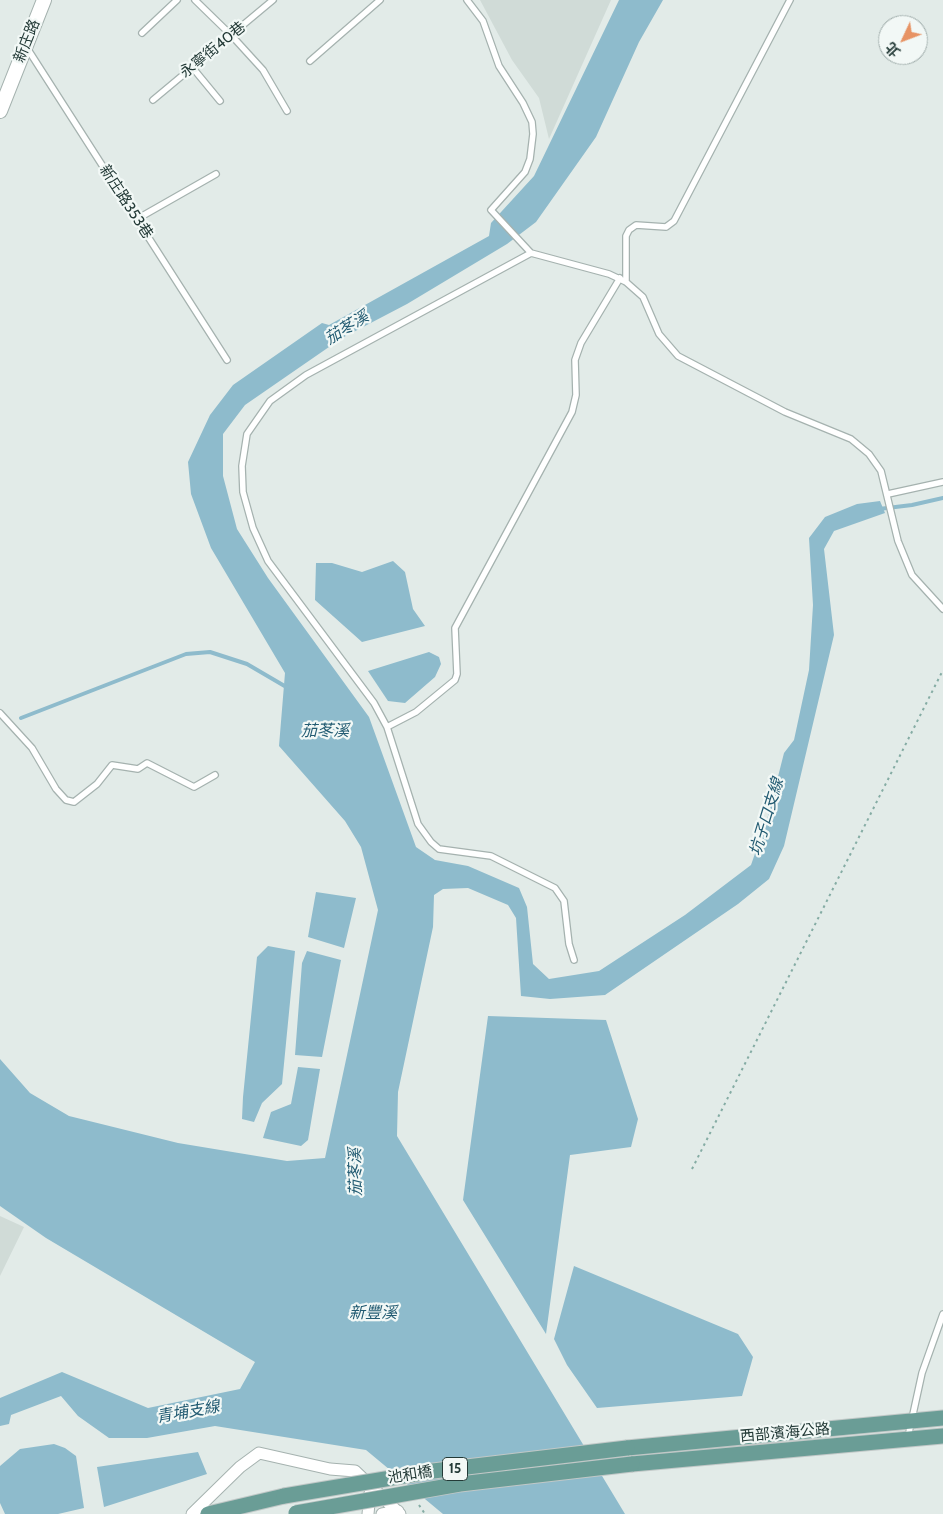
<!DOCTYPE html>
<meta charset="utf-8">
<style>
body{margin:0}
#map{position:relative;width:943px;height:1514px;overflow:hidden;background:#e2ebe8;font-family:Cabin,"Noto Sans TC",sans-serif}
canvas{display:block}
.north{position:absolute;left:878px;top:15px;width:50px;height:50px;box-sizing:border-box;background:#f2f8f6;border:1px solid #9facaa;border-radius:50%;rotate:227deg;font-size:14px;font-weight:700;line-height:20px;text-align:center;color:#233a37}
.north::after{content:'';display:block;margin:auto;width:18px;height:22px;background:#e79364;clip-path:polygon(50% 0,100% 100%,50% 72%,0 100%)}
</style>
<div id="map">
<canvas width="943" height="1514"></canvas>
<div class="north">北</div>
</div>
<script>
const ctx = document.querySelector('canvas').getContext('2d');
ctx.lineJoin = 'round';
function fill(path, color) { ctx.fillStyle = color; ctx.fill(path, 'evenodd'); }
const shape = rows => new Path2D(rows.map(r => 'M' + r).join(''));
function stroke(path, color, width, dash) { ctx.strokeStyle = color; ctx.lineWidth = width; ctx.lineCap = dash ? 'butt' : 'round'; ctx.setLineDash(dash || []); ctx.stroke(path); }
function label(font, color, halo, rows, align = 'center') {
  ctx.font = font + ' Cabin,"Noto Sans TC",sans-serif'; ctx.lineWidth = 4.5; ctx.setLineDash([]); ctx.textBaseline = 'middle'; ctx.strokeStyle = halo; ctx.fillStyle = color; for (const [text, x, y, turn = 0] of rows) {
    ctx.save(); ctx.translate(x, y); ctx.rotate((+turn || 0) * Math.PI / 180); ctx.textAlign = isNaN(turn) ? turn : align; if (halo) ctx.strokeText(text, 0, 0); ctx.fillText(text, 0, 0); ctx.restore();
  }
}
const built = shape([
 [480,0,611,0,549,139,539,98,512,60],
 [0,1216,24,1227,0,1276]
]);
const water = shape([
 [619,0,663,0,639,42,596,137,536,222,507,244,407,304,342,338,245,405,223,434,223,476,237,529,268,578,369,717,416,847,435,860,468,866,519,888,527,907,533,964,549,979,599,971,685,915,751,865,768,816,784,753,794,740,809,670,813,605,809,538,825,517,857,504,880,501,885,513,834,531,824,549,834,635,784,846,769,879,738,904,605,995,550,999,521,996,516,918,508,905,468,888,443,889,434,895,433,927,398,1092,397,1136,625,1514,443,1514,366,1450,215,1426,147,1438,109,1438,78,1416,61,1396,11,1415,9,1424,0,1426,0,1398,62,1372,148,1408,240,1389,255,1362,46,1238,0,1206,0,1059,30,1093,69,1116,178,1143,287,1161,325,1158,378,910,361,847,345,821,279,746,285,673,211,548,191,494,188,462,210,415,233,385,322,323,329,325,489,236,491,223,534,176],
 [393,561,405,572,413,609,425,626,362,642,315,600,316,563,332,563,362,572],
 [429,652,439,657,441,664,435,677,405,703,388,701,368,671],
 [316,892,356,898,344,948,308,937],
 [268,946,295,951,282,1084,262,1103,254,1122,242,1119,243,1097,257,957],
 [307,951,341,960,322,1057,295,1055,302,963],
 [488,1016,606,1020,638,1119,631,1147,570,1155,546,1334,463,1200],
 [298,1067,320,1069,308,1140,301,1146,263,1138,271,1112,291,1104],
 [574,1266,738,1334,753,1357,742,1396,597,1408,567,1365,554,1339],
 [54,1444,65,1448,76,1456,84,1508,58,1514,5,1514,0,1503,0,1466,20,1449],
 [198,1452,207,1474,104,1507,97,1467]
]);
const stream = shape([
 [879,509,912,505,943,498],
 [21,718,186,654,210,652,247,664,288,688]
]);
const path = shape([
 [692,1169,943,670],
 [419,1505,425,1514]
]);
const service = shape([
 [195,0,232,36,263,70,287,111],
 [467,0,483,21,499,66,523,103,532,122,533,134,530,159,525,172,491,210,531,253],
 [142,33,177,0],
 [27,48,227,360],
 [310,61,380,0],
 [192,67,220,101],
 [153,100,273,0],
 [137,219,216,174],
 [626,282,626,236,629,230,636,225,666,227,674,221,790,0],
 [888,494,943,482],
 [0,713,32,748,56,789,66,800,74,802,97,784,112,765,138,769,147,763,194,787,215,775],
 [387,727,416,712,455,680,457,674,455,628,572,412,576,395,575,360,581,343,620,278],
 [574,960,569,944,564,901,555,888,491,856,439,849,431,842,418,824,387,727,374,703,268,561,253,528,243,492,242,466,247,434,270,401,306,375,531,253,609,274,626,282,643,297,659,334,678,356,785,412,851,439,869,454,881,471,898,541,912,575,943,609],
 [908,1437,922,1373,943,1314]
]);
const minor = shape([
 [192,1514,240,1467,259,1453,330,1469,355,1471,400,1514],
 [368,1514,370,1493],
 [382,1514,398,1511]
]);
const tertiary = shape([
 [0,111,44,0]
]);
const primary = shape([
 [627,1448,943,1418],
 [632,1464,943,1436],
 [208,1514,284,1496]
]);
const primaryBridge = shape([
 [284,1496,433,1471,627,1448],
 [296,1513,460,1484,632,1464]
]);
const shields = [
 [455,1469,25]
];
const shieldNames = [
 ["15",455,1469]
];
const streetNames = [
 ["新庄路",27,41,-68],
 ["永寧街40巷",213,50,-39],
 ["新庄路353巷",126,202,57],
 ["西部濱海公路",785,1433,-5],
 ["池和橋",410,1475,-9]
];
const waterNames = [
 ["茄苳溪",347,328,-32],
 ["茄苳溪",325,731],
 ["坑子口支線",767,817,-73],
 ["茄苳溪",356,1172,-91],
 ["新豐溪",373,1313],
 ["青埔支線",188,1412,-10]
];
fill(built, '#d0dbd7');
fill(water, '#8ebbcc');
stroke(stream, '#8ebbcc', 4);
stroke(service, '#a5b2af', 8);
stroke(minor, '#a5b2af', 13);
stroke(tertiary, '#a5b2af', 16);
stroke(primary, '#c1c8c7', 17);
stroke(path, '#85aca4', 2, [2.5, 4]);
stroke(service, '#fff', 5.5);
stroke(minor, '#fff', 11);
stroke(tertiary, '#fff', 14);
stroke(primary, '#6a9d96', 15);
stroke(primaryBridge, '#c1c8c7', 17, []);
stroke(primaryBridge, '#6a9d96', 15);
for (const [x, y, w] of shields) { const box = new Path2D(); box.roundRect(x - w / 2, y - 11.5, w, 23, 4); ctx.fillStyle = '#f2f8f6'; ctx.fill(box); stroke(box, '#233a37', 1); }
label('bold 14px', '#233a37', null, shieldNames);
label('15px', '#233a37', '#f2f8f6', streetNames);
label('italic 16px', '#225b72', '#f2f8f6', waterNames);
</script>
